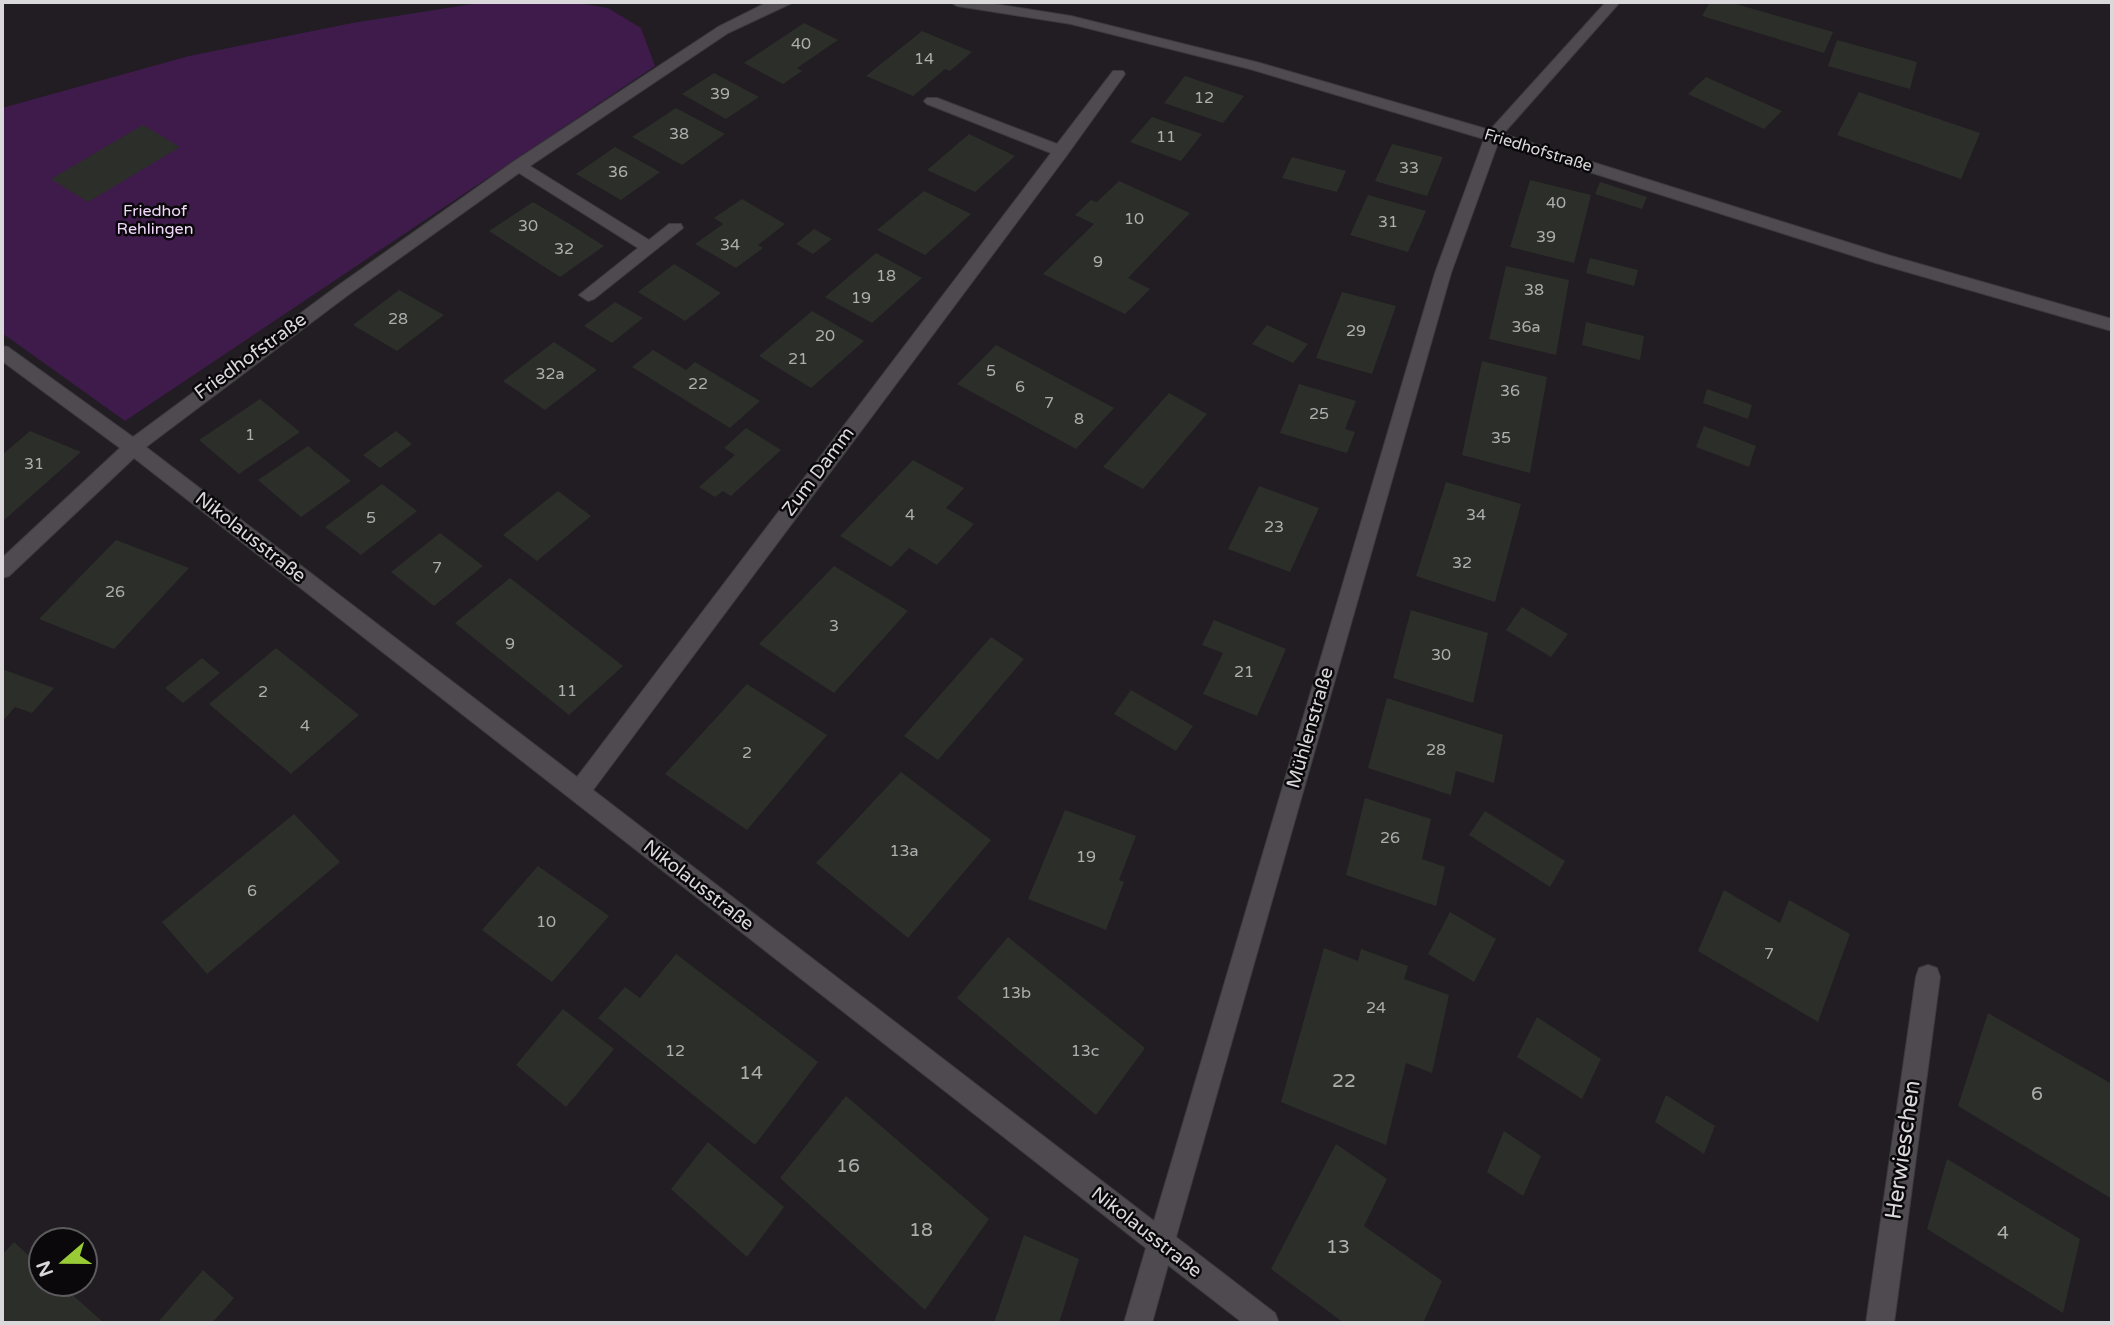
<!DOCTYPE html>
<meta charset="utf-8">
<style>
body{margin:0}
#map{position:relative;width:2114px;height:1325px;overflow:hidden;background:#211d22;font-family:"Varela Round",sans-serif}
canvas{display:block}
.frame{position:absolute;inset:0;border:4px solid #dad8db;pointer-events:none}
.north{position:absolute;left:28px;top:1227px;width:70px;height:70px;box-sizing:border-box;background:#0a080a;border:2px solid #5d5b5e;border-radius:50%;rotate:250deg;font-size:19px;font-weight:700;line-height:28px;text-align:center;color:#dad8db}
.north::after{content:'';display:block;margin:auto;width:24px;height:32px;background:#99cb36;clip-path:polygon(50% 0,100% 100%,50% 72%,0 100%)}
</style>
<div id="map">
<canvas width="2114" height="1325"></canvas>
<div class="frame"></div>
<div class="north">N</div>
</div>
<script>
const ctx = document.querySelector('canvas').getContext('2d');
ctx.lineJoin = 'round';
function fill(path, color) { ctx.fillStyle = color; ctx.fill(path, 'evenodd'); }
const shape = rows => new Path2D(rows.map(r => 'M' + r).join(''));
function stroke(path, color, width, dash) { ctx.strokeStyle = color; ctx.lineWidth = width; ctx.lineCap = dash ? 'butt' : 'round'; ctx.setLineDash(dash || []); ctx.stroke(path); }
function label(font, color, halo, rows, align = 'center') {
  ctx.font = font + ' "Varela Round",sans-serif'; ctx.lineWidth = 5; ctx.setLineDash([]); ctx.textBaseline = 'middle'; ctx.strokeStyle = halo; ctx.fillStyle = color; for (const [text, x, y, turn = 0] of rows) {
    ctx.save(); ctx.translate(x, y); ctx.rotate((+turn || 0) * Math.PI / 180); ctx.textAlign = isNaN(turn) ? turn : align; if (halo) ctx.strokeText(text, 0, 0); ctx.fillText(text, 0, 0); ctx.restore();
  }
}
const green = shape([
 [485,2,572,2,608,8,641,28,655,66,125,421,2,333,2,108,189,56,352,23]
]);
const building = shape([
 [1710,2,1729,2,1833,32,1824,53,1702,16],
 [804,23,838,40,797,68,802,71,783,84,744,63],
 [922,31,972,52,950,71,945,69,913,96,866,76],
 [1837,40,1917,62,1910,89,1828,66],
 [714,73,759,97,726,119,682,94],
 [1185,76,1244,96,1223,123,1164,103],
 [1706,77,1782,111,1764,129,1688,94],
 [1859,92,1980,133,1961,179,1837,135],
 [676,108,725,134,682,165,632,137],
 [1152,117,1202,134,1181,161,1130,142],
 [143,125,180,147,88,202,51,179],
 [969,134,1015,156,975,192,927,170],
 [1392,144,1443,157,1427,196,1375,181],
 [615,147,660,172,621,200,576,174],
 [1292,157,1346,171,1337,192,1282,178],
 [1530,180,1591,195,1574,263,1510,247],
 [1119,181,1190,213,1128,278,1150,289,1125,314,1043,274,1094,224,1075,215,1091,200,1097,202],
 [1600,182,1647,197,1642,209,1595,194],
 [924,191,971,214,925,255,877,230],
 [1368,195,1426,211,1408,252,1350,235],
 [742,199,785,224,758,245,763,248,736,268,695,244,723,224,714,218],
 [533,202,568,223,604,246,560,277,489,231],
 [814,229,832,239,813,254,796,244],
 [876,253,922,278,872,323,825,297],
 [1590,258,1638,270,1634,286,1586,273],
 [674,264,721,293,685,321,638,292],
 [1506,266,1569,280,1556,355,1489,339],
 [399,290,444,315,397,351,353,325],
 [1342,292,1396,306,1372,374,1316,358],
 [615,302,643,318,612,343,584,326],
 [812,311,864,341,811,388,759,356],
 [1586,322,1644,336,1640,360,1582,345],
 [1267,325,1308,344,1293,363,1252,344],
 [554,342,597,370,545,410,503,381],
 [996,345,1054,376,1114,408,1076,449,957,384],
 [653,350,686,370,695,362,760,401,730,428,632,367],
 [1482,361,1547,377,1530,473,1462,455],
 [1299,384,1356,401,1345,429,1355,432,1347,453,1280,433],
 [1707,389,1752,405,1748,419,1703,403],
 [1169,393,1207,414,1143,489,1103,467],
 [260,399,300,432,239,474,199,440],
 [1704,426,1756,446,1749,467,1696,447],
 [746,428,781,450,731,496,723,491,715,497,699,487,735,455,724,448],
 [30,431,81,452,2,522,2,455],
 [396,431,412,444,380,468,363,455],
 [308,446,351,481,301,517,258,480],
 [913,460,964,488,946,508,974,524,937,565,909,548,891,567,840,536],
 [1446,482,1521,504,1495,602,1416,576],
 [382,484,417,511,361,555,325,527],
 [1259,486,1319,508,1290,572,1228,549],
 [558,491,591,516,537,561,503,535],
 [440,533,483,566,434,606,391,572],
 [116,540,189,568,114,649,39,619],
 [834,566,908,611,834,693,759,644],
 [510,578,623,666,569,715,455,623],
 [1522,607,1568,634,1551,657,1506,630],
 [1411,610,1488,633,1473,703,1393,678],
 [1214,620,1286,649,1257,716,1203,694,1223,653,1202,645],
 [991,637,1024,659,938,760,904,736],
 [276,648,359,715,291,774,209,704],
 [202,658,220,673,183,703,165,688],
 [2,669,54,688,32,713,15,707,2,722],
 [747,684,827,735,747,830,665,774],
 [1131,690,1193,726,1176,751,1114,714],
 [1387,698,1503,735,1494,783,1456,771,1451,795,1368,768],
 [901,772,991,840,908,938,816,863],
 [1365,798,1431,819,1422,859,1445,867,1436,906,1346,875],
 [1065,810,1136,836,1119,880,1124,882,1106,930,1028,899],
 [1485,811,1565,861,1550,887,1469,835],
 [294,814,340,862,207,974,162,922],
 [538,866,609,916,552,982,482,930],
 [1724,890,1780,923,1789,900,1850,934,1818,1022,1698,951],
 [1450,912,1496,939,1474,982,1428,954],
 [1008,937,1145,1048,1096,1115,957,998],
 [1324,948,1358,961,1361,949,1408,966,1404,979,1449,995,1432,1073,1406,1063,1386,1145,1281,1102],
 [676,954,818,1062,755,1145,598,1018,625,987,640,998],
 [563,1009,614,1049,566,1107,516,1065],
 [1988,1013,2112,1084,2112,1199,1958,1106],
 [1537,1017,1601,1059,1582,1099,1517,1057],
 [1666,1095,1715,1126,1704,1154,1655,1122],
 [846,1096,989,1219,925,1310,780,1178],
 [1504,1131,1541,1156,1523,1196,1487,1172],
 [708,1142,784,1207,747,1257,671,1189],
 [1336,1144,1387,1179,1364,1226,1442,1281,1423,1323,1344,1323,1271,1269],
 [1947,1159,2080,1239,2063,1313,1927,1229],
 [1024,1235,1079,1259,1059,1323,994,1323],
 [14,1242,42,1268,42,1283,59,1283,104,1323,2,1323,2,1255],
 [203,1270,234,1298,212,1323,162,1323,159,1321]
]);
const minor = shape([
 [794,2,728,33,530,166,649,240,669,224,681,224,683,228,594,299,588,301,579,295,638,248,519,173,348,295,146,447,577,777,1051,153,927,104,924,101,927,98,937,98,1057,144,1113,71,1123,71,1125,74,1067,155,593,790,1154,1221,1435,273,1484,139,1250,69,1071,24,957,6,950,2,982,2,1071,16,1260,63,1490,130,1606,2,1620,2,1503,134,1888,255,2112,319,2112,331,1876,263,1498,143,1451,273,1176,1237,1275,1313,1279,1323,1243,1323,1168,1265,1152,1323,1124,1323,1146,1248,134,458,9,576,2,578,2,558,120,448,2,361,2,346,8,347,133,437,336,287,513,162,718,27,766,3,794,2],
 [1928,965,1937,968,1940,977,1894,1323,1866,1323,1916,977,1919,968,1928,965]
]);
const numberNames = [
 ["40",801,45],
 ["14",924,60],
 ["39",720,95],
 ["12",1204,99],
 ["38",679,135],
 ["11",1166,138],
 ["33",1409,169],
 ["36",618,173],
 ["40",1556,204],
 ["10",1134,220],
 ["31",1388,223],
 ["30",528,227],
 ["39",1546,238],
 ["34",730,246],
 ["32",564,250],
 ["9",1098,263],
 ["18",886,277],
 ["38",1534,291],
 ["19",861,299],
 ["28",398,320],
 ["36a",1526,328],
 ["29",1356,332],
 ["20",825,337],
 ["21",798,360],
 ["5",991,372],
 ["32a",550,375],
 ["22",698,385],
 ["6",1020,388],
 ["36",1510,392],
 ["7",1049,404],
 ["25",1319,415],
 ["8",1079,420],
 ["1",250,436],
 ["35",1501,439],
 ["31",34,465],
 ["4",910,516],
 ["34",1476,516],
 ["5",371,519],
 ["23",1274,528],
 ["32",1462,564],
 ["7",437,569],
 ["26",115,593],
 ["3",834,627],
 ["9",510,645],
 ["30",1441,656],
 ["21",1244,673],
 ["11",567,692],
 ["2",263,693],
 ["4",305,727],
 ["28",1436,751],
 ["2",747,754],
 ["26",1390,839],
 ["13a",904,852],
 ["19",1086,858],
 ["6",252,892],
 ["10",546,923],
 ["7",1769,955],
 ["13b",1016,994],
 ["24",1376,1009],
 ["12",675,1052],
 ["13c",1085,1052]
];
const farStreetnames = [
 ["Friedhofstraße",1538,151,17]
];
const farParknames = [
 ["Friedhof",155,212],
 ["Rehlingen",155,230]
];
const streetNames = [
 ["Friedhofstraße",251,357,-36],
 ["Zum Damm",819,472,-53],
 ["Nikolausstraße",250,538,38],
 ["Mühlenstraße",1311,728,-74],
 ["Nikolausstraße",698,886,38],
 ["Nikolausstraße",1146,1233,38]
];
const nearNumbernames = [
 ["14",751,1074],
 ["22",1344,1082],
 ["6",2037,1095],
 ["16",848,1167],
 ["18",921,1231],
 ["4",2003,1234],
 ["13",1338,1248]
];
const nearStreetnames = [
 ["Herwieschen",1904,1150,-82]
];
fill(green, '#3e1b4b');
fill(building, '#2c2f29');
stroke(minor, '#3c3a3e', 2);
fill(minor, '#4e4a50');
label('16px', '#aeaeae', null, numberNames);
label('16px', '#dad8db', '#0a080a', farStreetnames);
label('16px', '#f0d7fb', '#0a080a', farParknames);
label('19px', '#dad8db', '#0a080a', streetNames);
label('19px', '#aeaeae', null, nearNumbernames);
label('23px', '#dad8db', '#0a080a', nearStreetnames);
</script>
